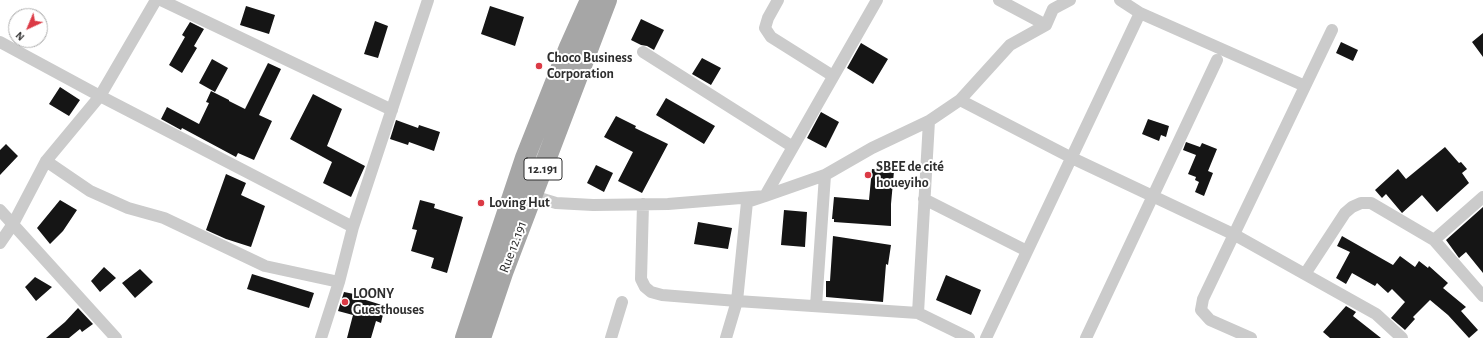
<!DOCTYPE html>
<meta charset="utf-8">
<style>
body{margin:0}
#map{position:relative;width:1483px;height:338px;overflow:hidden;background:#fff;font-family:"Alegreya Sans",sans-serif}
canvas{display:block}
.north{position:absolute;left:8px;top:8px;width:40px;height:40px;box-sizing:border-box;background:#fff;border:1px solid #ababab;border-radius:50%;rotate:224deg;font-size:11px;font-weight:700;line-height:16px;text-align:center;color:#2e2e2e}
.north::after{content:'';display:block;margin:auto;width:14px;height:18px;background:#db3a45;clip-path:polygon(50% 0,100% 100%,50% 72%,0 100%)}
</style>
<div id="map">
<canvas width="1483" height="338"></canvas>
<div class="north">N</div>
</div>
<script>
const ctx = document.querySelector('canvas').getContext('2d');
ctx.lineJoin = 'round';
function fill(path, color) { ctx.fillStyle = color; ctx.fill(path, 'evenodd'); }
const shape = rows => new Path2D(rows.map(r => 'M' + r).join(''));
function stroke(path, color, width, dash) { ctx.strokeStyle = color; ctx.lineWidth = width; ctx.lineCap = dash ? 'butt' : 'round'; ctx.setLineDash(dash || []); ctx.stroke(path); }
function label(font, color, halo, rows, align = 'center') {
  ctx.font = font + ' "Alegreya Sans",sans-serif'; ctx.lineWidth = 4; ctx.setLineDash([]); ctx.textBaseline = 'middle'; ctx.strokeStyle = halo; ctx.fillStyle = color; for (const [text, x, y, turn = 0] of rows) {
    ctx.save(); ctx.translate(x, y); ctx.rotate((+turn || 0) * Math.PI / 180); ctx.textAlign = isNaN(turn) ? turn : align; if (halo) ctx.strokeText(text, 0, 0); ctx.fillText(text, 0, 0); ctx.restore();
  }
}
const building = shape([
 [246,6,275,15,269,34,240,25],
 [490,6,524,17,515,46,481,34],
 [641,19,664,30,654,50,647,46,641,45,631,40],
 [375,21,388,26,378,58,364,54],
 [190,22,204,29,194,46,197,48,182,73,169,65,185,37,182,35],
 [1483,33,1483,57,1472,42],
 [1341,42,1358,50,1353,61,1336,53],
 [861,43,888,59,873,84,847,68],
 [702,58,721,68,711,85,692,74],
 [212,59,228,68,215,92,199,83],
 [268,63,281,69,259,115,272,121,254,160,238,153,236,157,182,128,181,130,161,119,167,107,199,124,209,103,206,102,211,91,229,100,229,101,245,109],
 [60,87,80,100,69,116,49,104],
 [313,94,342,109,327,146,365,166,351,197,323,183,332,162,290,139],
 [666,98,715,126,704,144,656,115],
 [821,112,839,122,826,148,807,138],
 [616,116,636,126,635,128,668,144,642,193,618,181,633,152,604,137],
 [1148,119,1169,126,1166,137,1161,135,1159,141,1142,134],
 [396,120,418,128,419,125,440,132,434,151,409,142,408,145,390,139],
 [1186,142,1200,147,1202,143,1217,149,1208,171,1213,173,1204,196,1195,192,1199,182,1195,180,1196,177,1188,174,1196,155,1183,150],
 [6,144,18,156,0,175,0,150],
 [1445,147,1459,163,1461,162,1467,169,1462,173,1469,183,1437,212,1422,195,1402,213,1386,194,1382,198,1375,190,1398,169,1406,179],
 [596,165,613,173,604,192,587,183],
 [872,169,894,171,891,204,891,226,834,222,834,219,832,219,834,197,869,200],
 [226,174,246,183,241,195,265,206,251,247,226,239,206,230],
 [60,200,77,210,63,231,50,244,37,228],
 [420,200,435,204,434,208,463,217,447,273,431,268,434,258,411,251,417,230,412,229],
 [1483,207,1483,273,1466,252,1459,258,1446,240],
 [784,210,807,212,805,247,781,245],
 [698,222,732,228,728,249,694,244],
 [833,236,891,245,888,265,886,264,883,302,826,297,826,281,830,281],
 [1342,236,1393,265,1400,256,1415,267,1419,261,1428,268,1429,266,1448,283,1443,288,1466,307,1461,311,1478,330,1469,338,1448,315,1430,300,1413,317,1415,319,1405,330,1391,318,1405,302,1392,289,1388,293,1377,283,1375,286,1352,273,1346,284,1336,278,1350,252,1337,246],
 [104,267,116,278,100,292,91,281],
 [140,269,153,282,135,298,122,283],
 [252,274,314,293,309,308,247,289],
 [946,275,981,290,971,315,936,300],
 [35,277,52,287,36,301,25,287],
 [344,292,354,294,353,296,385,306,381,323,376,321,371,338,347,338,353,315,338,311],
 [1346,306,1356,312,1353,316,1381,338,1330,338,1323,332],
 [78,308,93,324,82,332,80,329,69,338,46,338,65,322]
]);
const street = shape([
 [161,0,392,110],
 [778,0,768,18,765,28,771,37,833,76],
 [999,0,1046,25],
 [1120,0,1140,13,1305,86],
 [0,42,100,96,353,227],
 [643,52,793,147],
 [960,100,1072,158,1235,235,1376,314,1402,338],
 [46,161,90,191,128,208,164,218,265,266,339,282],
 [533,196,556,203,593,205,668,204,765,196,825,175,872,148,929,121,960,100,1010,45,1046,25,1053,9,1070,0],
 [924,199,1027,251],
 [643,204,641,279,645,287,651,292,662,295,737,301,918,313,969,338],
 [0,210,116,338],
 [1434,240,1483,197],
 [0,243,13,224,46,161,100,96,156,0],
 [1305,274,1345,213,1352,207,1361,203,1371,203,1434,240,1483,296],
 [816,306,825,175],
 [918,313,929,121],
 [321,338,339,282,353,227,428,0],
 [611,338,622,302],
 [726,338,737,301,747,202,765,196,877,0],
 [986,338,1140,13],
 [1086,338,1217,60],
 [1251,338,1210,320,1201,310,1203,299,1332,30]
]);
const primary = shape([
 [465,338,525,158,569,47,590,0],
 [481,338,503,273,607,0]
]);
const markers = [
 [539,66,4,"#db3a45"],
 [868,175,4,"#db3a45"],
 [481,203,4,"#db3a45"],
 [345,302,4,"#db3a45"]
];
const shields = [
 [543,169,38]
];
const shieldNames = [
 ["12.191",543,169]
];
const poiNames = [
 ["Choco Business",547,58],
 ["Corporation",547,74],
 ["SBEE de cité",876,167],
 ["houeyiho",876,183],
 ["Loving Hut",489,203],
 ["LOONY",353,294],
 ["Guesthouses",353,310]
];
const streetNames = [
 ["Rue 12.191",513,247,-69]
];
fill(building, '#151515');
stroke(street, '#cbcbcb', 12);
stroke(primary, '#a6a6a6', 20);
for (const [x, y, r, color] of markers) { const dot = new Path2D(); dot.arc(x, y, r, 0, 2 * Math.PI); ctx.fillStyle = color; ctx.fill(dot); stroke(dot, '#fff', 1.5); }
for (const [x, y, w] of shields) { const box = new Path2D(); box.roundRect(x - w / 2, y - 11, w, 22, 3); ctx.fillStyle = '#fff'; ctx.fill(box); stroke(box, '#2e2e2e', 1); }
label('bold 13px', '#2e2e2e', null, shieldNames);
label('bold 14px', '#2e2e2e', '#fff', poiNames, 'left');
label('14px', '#2e2e2e', '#fff', streetNames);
</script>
